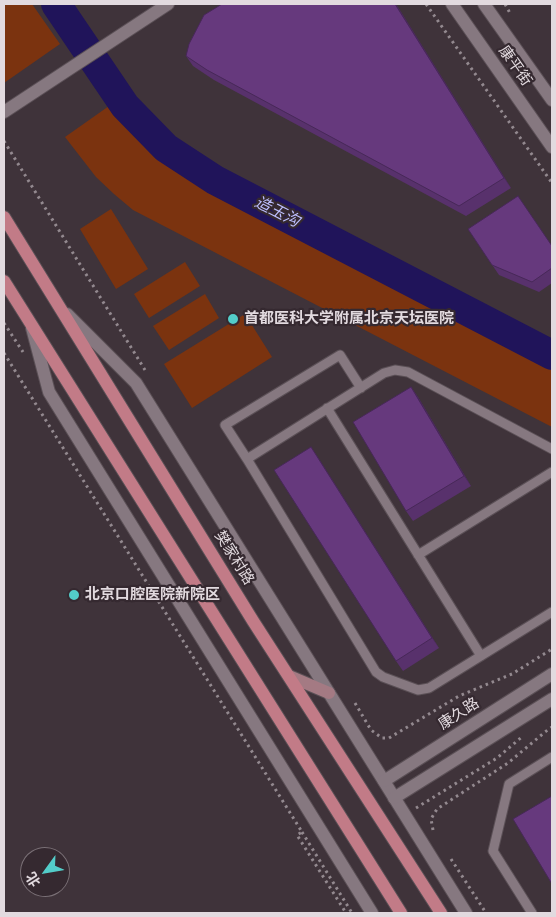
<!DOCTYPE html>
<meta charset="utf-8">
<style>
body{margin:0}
#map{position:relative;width:556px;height:917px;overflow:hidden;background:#3f333a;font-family:"Noto Serif","Noto Sans SC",serif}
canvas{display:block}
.frame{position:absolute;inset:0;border:5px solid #e2dadf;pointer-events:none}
.north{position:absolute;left:20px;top:847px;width:50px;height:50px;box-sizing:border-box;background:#352930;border:1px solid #7a7076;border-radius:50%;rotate:238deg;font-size:14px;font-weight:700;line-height:20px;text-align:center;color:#e2dadf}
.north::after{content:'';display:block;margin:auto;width:18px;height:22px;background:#53cdc9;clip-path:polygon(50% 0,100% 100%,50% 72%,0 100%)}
</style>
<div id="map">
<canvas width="556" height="917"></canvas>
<div class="frame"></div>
<div class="north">北</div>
</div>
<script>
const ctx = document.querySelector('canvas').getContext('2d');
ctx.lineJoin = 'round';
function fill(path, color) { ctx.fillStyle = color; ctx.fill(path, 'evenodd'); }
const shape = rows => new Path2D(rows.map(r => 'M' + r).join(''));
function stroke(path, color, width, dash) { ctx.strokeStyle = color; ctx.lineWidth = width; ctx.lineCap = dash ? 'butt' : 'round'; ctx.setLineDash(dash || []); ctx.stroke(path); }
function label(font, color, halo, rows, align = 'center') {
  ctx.font = font + ' "Noto Serif","Noto Sans SC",serif'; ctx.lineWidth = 4.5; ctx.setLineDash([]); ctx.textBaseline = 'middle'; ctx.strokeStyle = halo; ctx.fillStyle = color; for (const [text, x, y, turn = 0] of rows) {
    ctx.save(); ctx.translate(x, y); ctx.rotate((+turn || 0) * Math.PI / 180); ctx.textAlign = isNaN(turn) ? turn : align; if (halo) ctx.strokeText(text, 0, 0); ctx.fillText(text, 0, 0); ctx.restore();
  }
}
const green = shape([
 [4,4,32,4,60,44,4,83],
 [109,106,131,132,161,158,192,181,552,366,552,427,133,210,114,194,96,177,65,137],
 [111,209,148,269,116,289,80,229],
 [185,262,200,286,149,318,134,294],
 [205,294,219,318,169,350,153,326],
 [245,314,272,357,192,408,164,364]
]);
const river = shape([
 [56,4,125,106,166,148,215,180,552,355]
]);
const path = shape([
 [426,4,552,183],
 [505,4,511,15],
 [4,141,145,370],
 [4,323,23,352],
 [4,353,302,832,297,835,346,913],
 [355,703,371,730,382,738,389,738,459,696,512,674,552,649],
 [416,808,497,758,523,736],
 [433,830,431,819,437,809,508,763,545,732,552,727],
 [302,832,352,913],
 [451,859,486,913]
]);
const service = shape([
 [327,408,481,656],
 [552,449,408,372,395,370,384,373,247,459,376,672,383,677,418,690,429,688,552,612],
 [247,459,225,425,340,355,361,388],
 [418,555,552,472],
 [532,913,493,851,509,784,552,757]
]);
const minor = shape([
 [67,314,136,383,466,913],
 [32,328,49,392,372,913]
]);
const tertiary = shape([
 [452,4,552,147],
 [484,4,552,100],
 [4,112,168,4],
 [384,781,552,674],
 [394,798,552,699]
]);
const secondary = shape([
 [289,676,329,693]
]);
const primary = shape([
 [4,217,253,621,441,913],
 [4,281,401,913]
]);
const wall = shape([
 [396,4,511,188,466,216,214,80,193,66,186,56],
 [468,229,552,246,552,283,539,292,499,275],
 [411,387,418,397,471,486,413,521,406,511],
 [311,447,439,648,403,671,396,661]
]);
const shadedWall = shape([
 [395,4,396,4,511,188,504,178],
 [411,387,418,397,471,486,464,476],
 [311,447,318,457,439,648,432,638]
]);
const building = shape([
 [222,4,395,4,504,178,459,206,207,70,186,56,189,44,204,15,222,4],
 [518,196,552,246,552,268,532,282,492,265,468,229,518,196],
 [411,387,464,476,406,511,353,422,411,387],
 [311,447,432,638,396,661,274,470,311,447],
 [552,796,552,884,513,819,552,796]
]);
const markers = [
 [233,319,6,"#53cdc9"],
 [74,595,6,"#53cdc9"]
];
const streetNames = [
 ["康平街",515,66,55],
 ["樊家村路",234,558,58],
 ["康久路",459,714,-33]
];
const poiNames = [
 ["首都医科大学附属北京天坛医院",244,319],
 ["北京口腔医院新院区",85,595]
];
const waterNames = [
 ["造玉沟",277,212,27]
];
fill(green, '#7b330f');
stroke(river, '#20145a', 30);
stroke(service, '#5b5056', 11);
stroke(minor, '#5b5056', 14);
stroke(tertiary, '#5b5056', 14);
stroke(secondary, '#5b5056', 14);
stroke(primary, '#5b5056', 14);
stroke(path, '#93898f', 3, [2.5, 4]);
stroke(service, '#867880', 9);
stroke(minor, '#867880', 12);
stroke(tertiary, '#867880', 12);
stroke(secondary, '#a47a83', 12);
stroke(primary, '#c27b87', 12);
fill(wall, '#58316c');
fill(shadedWall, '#472858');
fill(building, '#66397d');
stroke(building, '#472858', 1);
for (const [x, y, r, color] of markers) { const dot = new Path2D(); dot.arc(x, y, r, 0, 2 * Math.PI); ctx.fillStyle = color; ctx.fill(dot); stroke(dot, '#352930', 2); }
label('15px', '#e2dadf', '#352930', streetNames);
label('bold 15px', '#e2dadf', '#352930', poiNames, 'left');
label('italic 16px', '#bdbffe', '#352930', waterNames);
</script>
